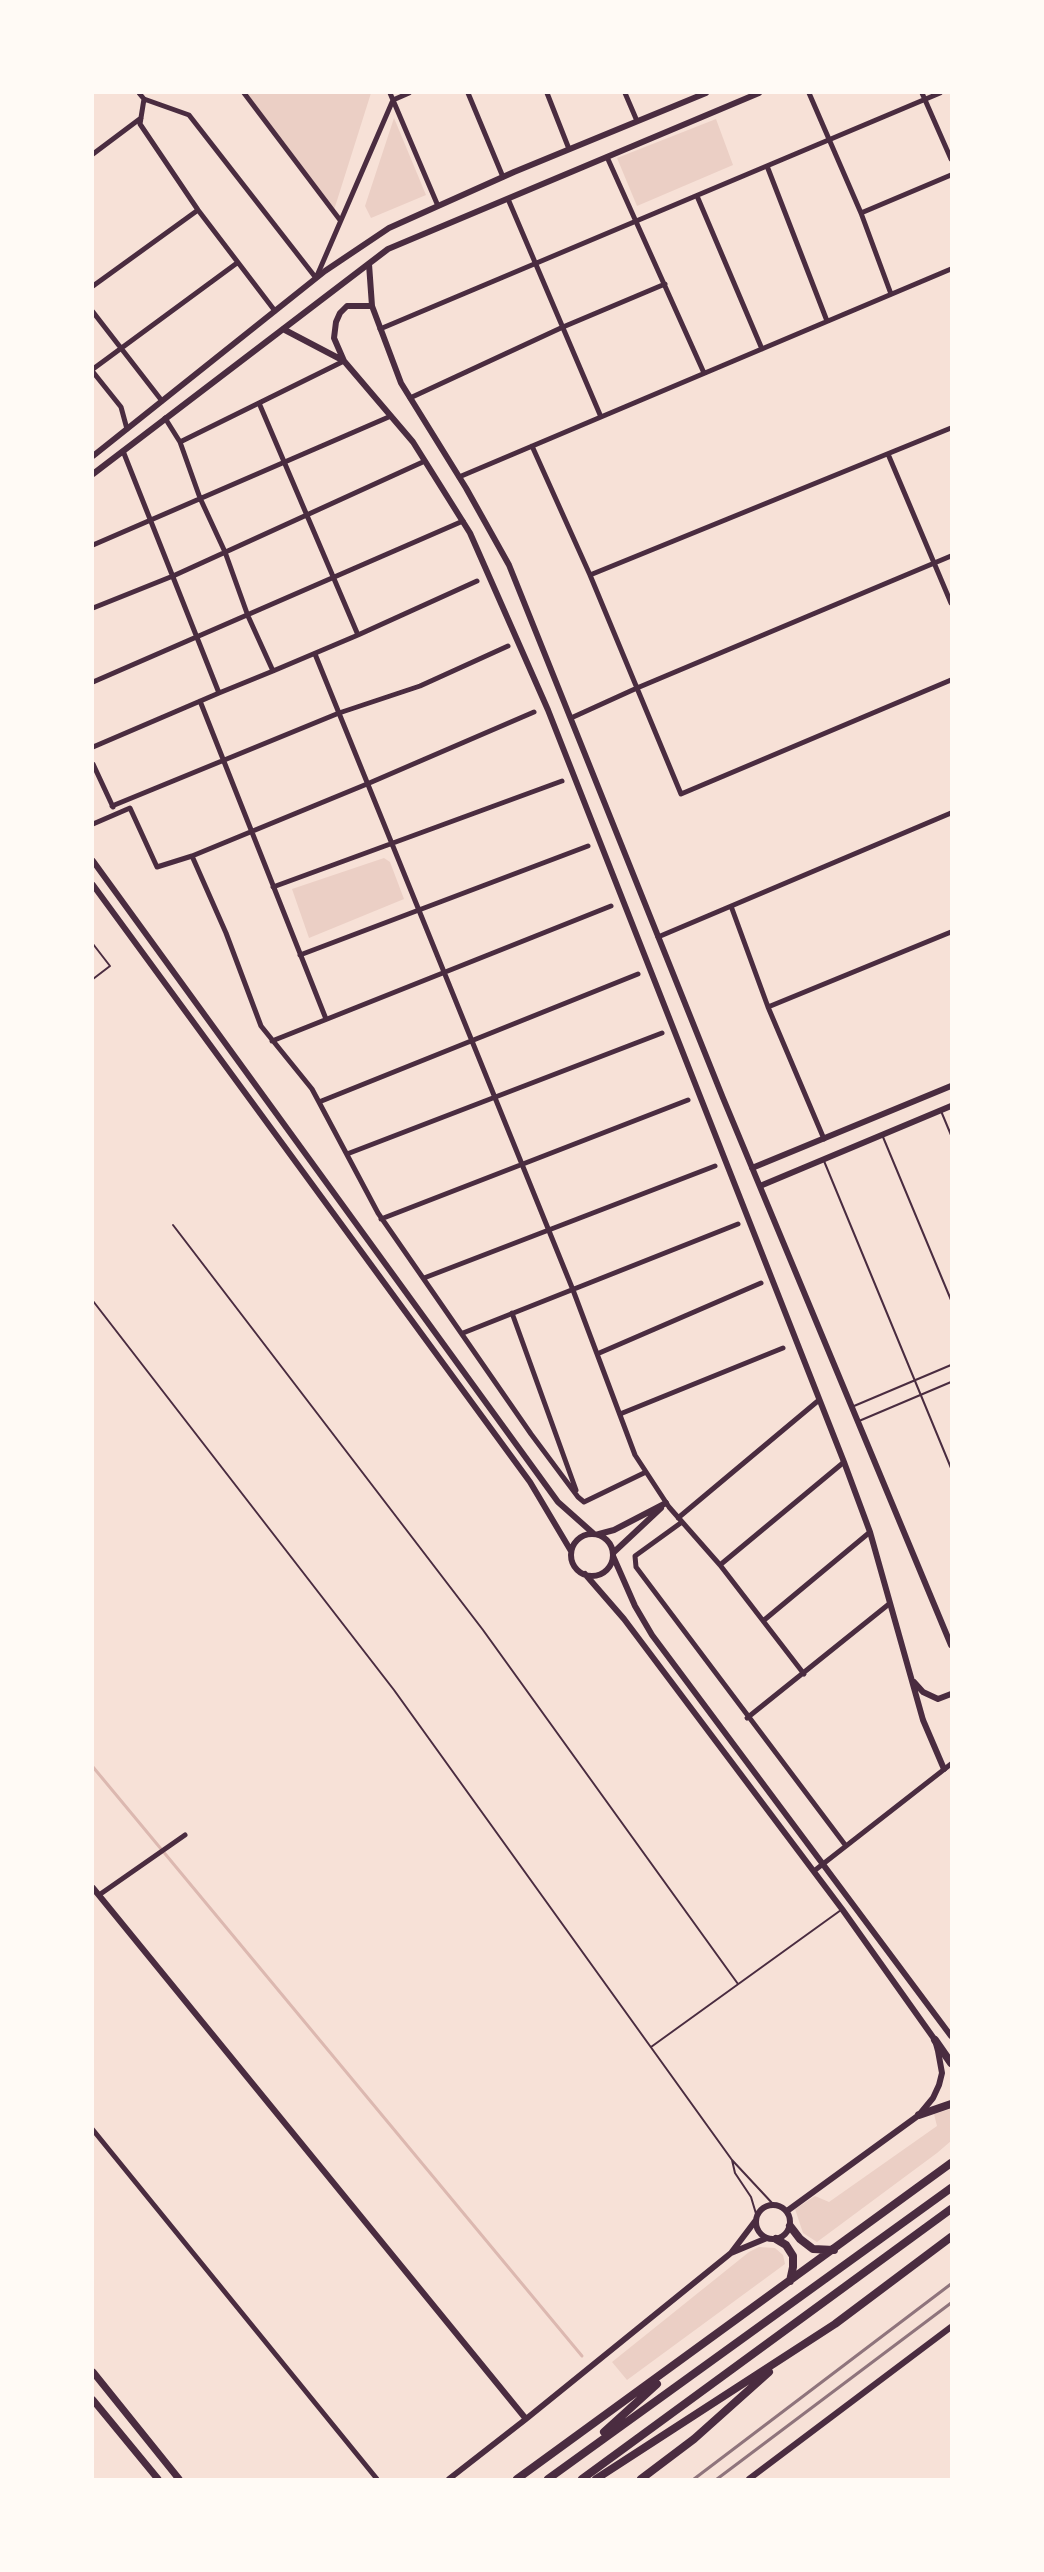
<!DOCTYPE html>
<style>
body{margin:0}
#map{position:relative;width:1044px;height:2572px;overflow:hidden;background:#f7e1d7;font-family:Barlow,sans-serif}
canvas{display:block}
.frame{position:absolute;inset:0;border:94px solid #fffaf5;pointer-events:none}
</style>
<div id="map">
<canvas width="1044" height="2572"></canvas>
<div class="frame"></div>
</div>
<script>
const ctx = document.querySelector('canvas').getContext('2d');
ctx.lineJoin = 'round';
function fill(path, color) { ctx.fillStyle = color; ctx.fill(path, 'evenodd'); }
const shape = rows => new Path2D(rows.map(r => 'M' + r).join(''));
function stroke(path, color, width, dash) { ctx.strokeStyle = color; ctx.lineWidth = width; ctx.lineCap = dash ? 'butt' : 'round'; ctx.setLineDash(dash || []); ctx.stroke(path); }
const green = shape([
 [246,93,371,93,334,210],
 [394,118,426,195,371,218,365,206],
 [716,119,733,165,637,206,617,158],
 [384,858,390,862,404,899,309,938,292,889],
 [951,2109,951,2141,937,2153,817,2242,803,2233,795,2209,815,2196,829,2202,937,2126,934,2114],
 [759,2247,775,2248,783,2255,785,2264,627,2380,612,2362,749,2252]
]);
const stream = shape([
 [93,1767,582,2356]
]);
const service = shape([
 [93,944,110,966,93,979],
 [941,1111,951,1135],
 [883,1137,951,1300],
 [824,1161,951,1468],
 [173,1225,483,1630,738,1984],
 [93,1301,394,1690,732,2160,773,2204],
 [854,1406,951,1365],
 [859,1421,951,1382],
 [651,2047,841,1910],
 [732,2160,735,2173,751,2197,757,2217]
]);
const minor = shape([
 [139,93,144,99,140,124,198,210,275,311],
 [244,93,340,220],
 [390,93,438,206],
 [468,93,503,177],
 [547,93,569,149],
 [625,93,637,121],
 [809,93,861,213,891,294],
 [922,93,951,159],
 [144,99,189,115,316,278,393,100,409,93],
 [93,154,141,118],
 [607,157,704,373],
 [767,166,827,321],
 [697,196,762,349],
 [508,199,601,417],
 [861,213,951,175],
 [93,286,198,210],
 [93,312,162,401],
 [380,329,940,93],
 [93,369,237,263],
 [93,372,121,407,127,429],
 [410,398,563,327,665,284],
 [259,403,358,635],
 [165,418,180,442,344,361],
 [180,442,200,498,225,552,248,616,273,671,358,635,477,581],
 [532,446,590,575,951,428],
 [888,454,951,603],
 [459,477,951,269],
 [93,545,391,416],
 [590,575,681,794,951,680],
 [93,608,173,576,425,461],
 [315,654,573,1290,635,1455,669,1507,720,1565,804,1674],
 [93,682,463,521],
 [219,693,273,671],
 [200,701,326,1019],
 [571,718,637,688,951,556],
 [93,747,219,693,123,451],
 [93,764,113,807],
 [112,806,339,713,420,686,508,646],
 [93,824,130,808,157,867,192,856,226,933,261,1026,312,1089,378,1213,531,1434,578,1497,584,1502,646,1472],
 [192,856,367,784,534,712],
 [273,887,562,781],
 [731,906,768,1007,824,1139],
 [658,937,951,813],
 [300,955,588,846],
 [768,1007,951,932],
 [272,1041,611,906],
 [319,1102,638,974],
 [347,1154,662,1033],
 [381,1219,688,1100],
 [424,1278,715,1166],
 [512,1313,576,1490],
 [463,1333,738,1224],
 [597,1354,761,1283],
 [620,1414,783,1348],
 [678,1518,819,1400],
 [682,1522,635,1556,636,1567,846,1846],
 [720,1565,844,1462],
 [763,1621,870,1532],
 [747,1718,889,1604],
 [814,1871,951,1764],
 [99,1895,185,1835],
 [93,2130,377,2479]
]);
const tertiary = shape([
 [369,264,372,306,401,383,466,488,509,565,723,1098,951,1645],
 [283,329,344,361,413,442,470,533,548,710,844,1462,870,1532,923,1720,944,1769],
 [344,361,334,338,336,322,340,313,347,306,372,306],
 [93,456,325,271,389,228,514,172,706,93],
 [93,474,388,249,759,93],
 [93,861,558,1502,594,1534],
 [93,885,530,1482,571,1551],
 [752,1168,951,1086],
 [760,1186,951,1106],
 [599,1534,614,1530,666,1503],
 '571 1555a21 21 0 1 1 42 0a21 21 0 1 1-42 0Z',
 [613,1553,661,1508],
 [613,1556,635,1606,652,1635,951,2036],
 [585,1574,624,1619,842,1909,935,2040,938,2051,942,2073,939,2085,933,2098,919,2115,787,2211],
 [914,1682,923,1692,938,1699,951,1694],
 [93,1888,526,2419],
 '756 2222a17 17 0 1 1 34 0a17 17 0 1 1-34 0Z',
 [731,2253,767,2238],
 [449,2479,526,2419,731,2253,756,2220],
 [749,2479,951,2327]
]);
const secondary = shape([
 [93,2372,179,2479],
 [93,2400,158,2479]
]);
const trunk = shape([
 [935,2040,951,2063],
 [919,2115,951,2104],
 [790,2226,800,2239,813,2249,834,2250],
 [776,2239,786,2245,793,2256,793,2267,790,2281],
 [604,2432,657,2384],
 [517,2479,951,2163],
 [548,2479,951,2188],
 [582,2479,951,2209],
 [596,2479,835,2324,951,2237],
 [641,2479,694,2439,769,2372]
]);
const rail = shape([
 [694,2479,951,2284],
 [717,2479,951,2303]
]);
fill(green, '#ebcfc5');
stroke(stream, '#dcb8b0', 3);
stroke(service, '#4a2c40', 2);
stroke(minor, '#4a2c40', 5);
stroke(tertiary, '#4a2c40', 6);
stroke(secondary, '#4a2c40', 7);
stroke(trunk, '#4a2c40', 8);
stroke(rail, '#8f747c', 3);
</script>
